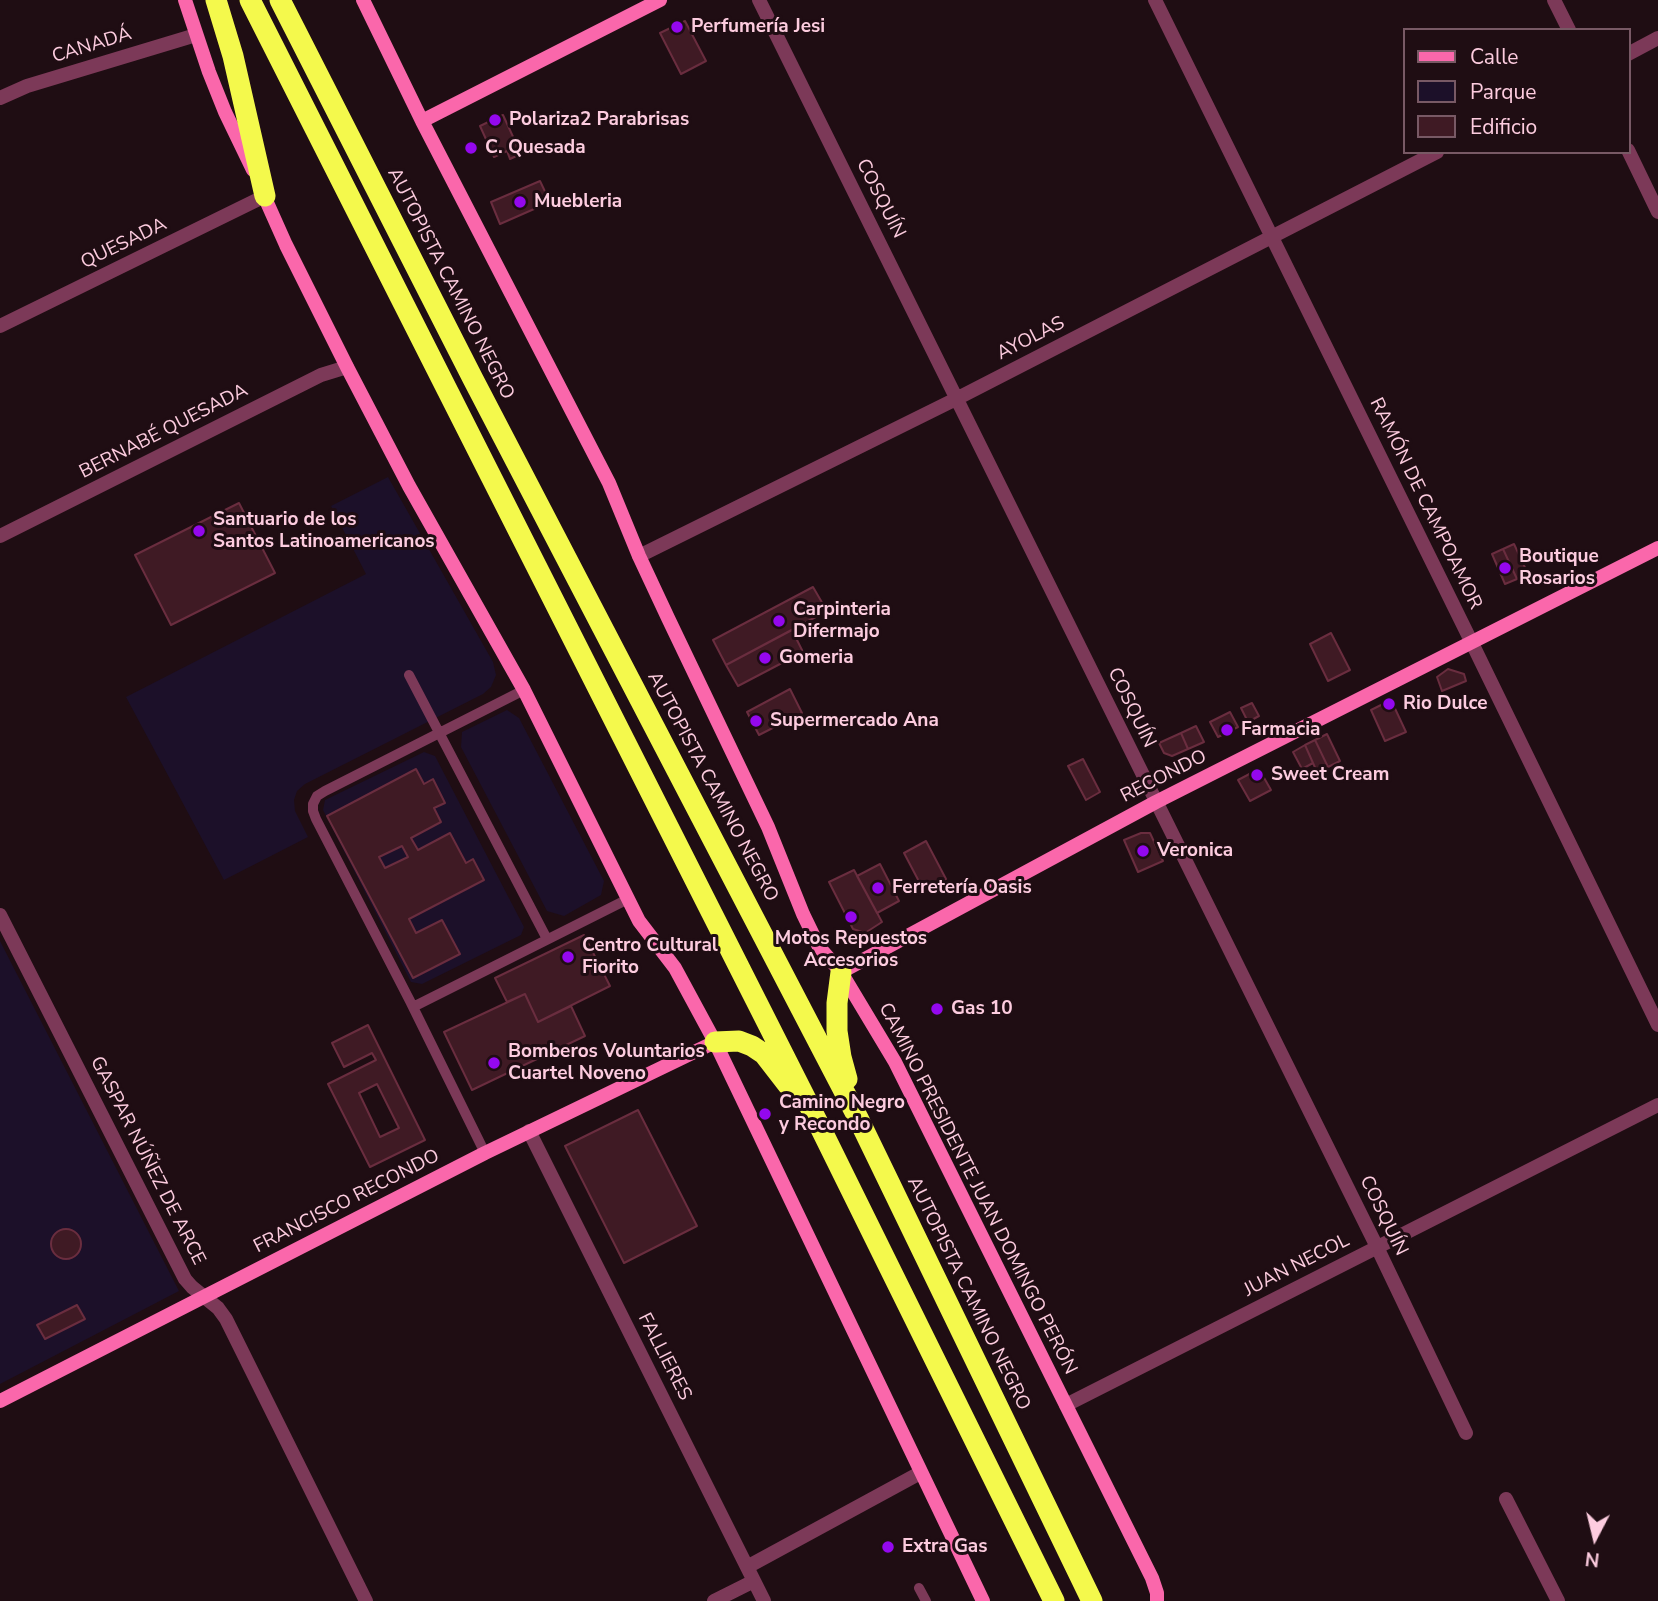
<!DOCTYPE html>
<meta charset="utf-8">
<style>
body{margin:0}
#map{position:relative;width:1658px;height:1601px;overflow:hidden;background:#1f0d13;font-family:"Nunito Sans",sans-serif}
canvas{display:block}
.legend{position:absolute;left:1403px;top:28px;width:228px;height:126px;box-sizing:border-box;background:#1f0d13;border:2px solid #785965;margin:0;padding:9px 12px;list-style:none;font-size:21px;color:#fdccdf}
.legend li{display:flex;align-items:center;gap:14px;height:35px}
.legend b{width:35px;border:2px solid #785965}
.north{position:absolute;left:1560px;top:1503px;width:70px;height:70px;-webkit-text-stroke:5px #1f0d13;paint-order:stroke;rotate:187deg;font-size:19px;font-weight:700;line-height:28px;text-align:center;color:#fdccdf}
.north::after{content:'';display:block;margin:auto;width:24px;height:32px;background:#fdccdf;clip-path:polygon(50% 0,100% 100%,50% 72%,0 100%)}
</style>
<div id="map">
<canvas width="1658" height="1601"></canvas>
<ul class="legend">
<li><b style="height:9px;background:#fa67ab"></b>Calle</li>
<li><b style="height:19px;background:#1c1029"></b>Parque</li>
<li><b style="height:19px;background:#3f1a24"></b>Edificio</li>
</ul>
<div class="north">N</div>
</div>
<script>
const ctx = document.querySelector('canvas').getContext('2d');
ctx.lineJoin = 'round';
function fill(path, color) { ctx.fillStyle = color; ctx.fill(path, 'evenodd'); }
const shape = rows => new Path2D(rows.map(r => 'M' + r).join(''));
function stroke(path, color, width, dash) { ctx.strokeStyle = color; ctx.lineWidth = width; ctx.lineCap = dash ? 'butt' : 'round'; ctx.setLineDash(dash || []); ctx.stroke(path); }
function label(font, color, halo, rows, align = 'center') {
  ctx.font = font + ' "Nunito Sans",sans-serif'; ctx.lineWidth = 6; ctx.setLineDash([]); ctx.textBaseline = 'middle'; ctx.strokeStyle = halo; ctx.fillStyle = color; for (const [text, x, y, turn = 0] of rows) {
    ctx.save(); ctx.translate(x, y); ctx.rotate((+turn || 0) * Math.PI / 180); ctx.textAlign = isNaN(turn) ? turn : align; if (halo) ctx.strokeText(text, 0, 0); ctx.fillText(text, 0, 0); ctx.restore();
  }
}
const green = shape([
 [388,477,493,662,496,675,491,687,483,694,305,784,297,791,294,800,295,811,308,837,224,880,126,697,366,574,331,506],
 [507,710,519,718,604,881,601,895,564,916,547,911,461,747,462,732],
 [424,752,435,756,524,927,521,935,422,984,411,982,323,810,325,800],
 [0,941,179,1291,0,1384]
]);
const building = shape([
 [685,21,706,61,681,74,660,33,685,21],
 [503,115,521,154,510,159,507,151,494,157,480,126,503,115],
 [540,181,550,202,500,224,491,202,540,181],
 [239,503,275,573,171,625,135,555,239,503],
 [1514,544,1528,574,1517,579,1503,549,1514,544],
 [1503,549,1517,579,1505,584,1492,554,1503,549],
 [813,587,827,611,726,665,713,640,813,587],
 [792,630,803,652,738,686,726,665,792,630],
 [1331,633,1350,670,1328,681,1310,644,1331,633],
 [1448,669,1464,674,1466,681,1442,691,1437,677,1448,669],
 [790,689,802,713,759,735,747,712,790,689],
 [1391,700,1406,732,1385,741,1371,710,1391,700],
 [1252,703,1259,716,1248,722,1241,708,1252,703],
 [1230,712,1238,727,1218,737,1210,722,1230,712],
 [1196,726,1204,742,1188,749,1181,733,1196,726],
 [1181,733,1188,749,1172,756,1164,753,1159,743,1181,733],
 [1327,734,1340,761,1328,767,1315,740,1327,734],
 [1315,740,1328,767,1317,772,1305,745,1315,740],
 [1305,745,1313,763,1302,769,1293,752,1305,745],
 [1083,759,1100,792,1086,800,1068,766,1083,759],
 [416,769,424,784,433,779,445,803,434,808,441,822,411,838,418,850,450,833,466,863,473,859,484,880,409,919,416,933,442,920,460,954,413,978,327,816,416,769],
 [402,846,408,857,385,868,379,857,402,846],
 [1259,769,1271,790,1250,801,1238,780,1259,769],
 [1141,833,1150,833,1163,861,1138,872,1124,840,1141,833],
 [926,841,946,879,924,891,904,853,926,841],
 [880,864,899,901,877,913,857,876,880,864],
 [854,870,882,922,865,933,853,929,829,882,854,870],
 [584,935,610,986,538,1022,525,994,507,1002,495,978,584,935],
 [525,994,538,1022,571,1006,585,1036,472,1090,444,1032,525,994],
 [368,1025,425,1140,370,1167,328,1084,376,1060,372,1053,344,1067,332,1043,368,1025],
 [377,1084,399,1128,380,1137,359,1093,377,1084],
 [638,1110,697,1226,624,1263,565,1146,638,1110],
 '51 1244a15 15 0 1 1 30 0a15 15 0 1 1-30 0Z',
 [77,1305,85,1319,45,1339,37,1325,77,1305]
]);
const lane = shape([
 [409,675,547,939],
 [413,1007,628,899],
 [485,1153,410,1001,316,819,313,811,313,804,317,796,325,791,524,690],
 [919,1588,926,1601]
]);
const street = shape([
 [759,0,1377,1247,1466,1433],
 [1155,0,1471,641,1658,1025],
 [1554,0,1569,30],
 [1628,54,1658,38],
 [0,98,27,86,196,35],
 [1628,150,1658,212],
 [0,326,265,196],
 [0,536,321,375,347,367],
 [639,556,958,398,1437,152],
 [0,915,185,1279,192,1287,218,1308,226,1319,366,1601],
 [529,1131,764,1601],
 [1066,1405,1658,1105],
 [1506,1499,1558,1601],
 [747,1567,920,1473],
 [714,1601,754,1581]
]);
const secondary = shape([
 [185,0,209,72,225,112,253,170],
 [363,0,422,121,609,483,639,556,668,618,768,827,803,914,819,947,841,972,895,1062,1152,1578,1157,1593,1157,1601],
 [422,121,660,0],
 [261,189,286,245,347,367,409,486,524,690,639,921,675,968,715,1042,983,1601],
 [841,972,1156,802,1658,548],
 [0,1401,485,1153,715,1042]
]);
const highway = shape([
 [216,0,233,56,265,196],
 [250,0,820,1127,1054,1601],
 [280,0,473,379,858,1118,1092,1601],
 [841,972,837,1003,837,1031,841,1057,847,1079],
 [715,1042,739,1041,752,1046,764,1054,788,1085]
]);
const markers = [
 [677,27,7,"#9408ee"],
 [495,120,7,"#9408ee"],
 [471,148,7,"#9408ee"],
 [520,202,7,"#9408ee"],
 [199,531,7,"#9408ee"],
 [1505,568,7,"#9408ee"],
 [779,621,7,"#9408ee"],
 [765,658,7,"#9408ee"],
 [1389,704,7,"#9408ee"],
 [756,721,7,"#9408ee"],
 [1227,730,7,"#9408ee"],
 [1257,775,7,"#9408ee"],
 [1143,851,7,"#9408ee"],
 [878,888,7,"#9408ee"],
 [851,917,7,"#9408ee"],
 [568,957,7,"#9408ee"],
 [937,1009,7,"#9408ee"],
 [494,1063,7,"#9408ee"],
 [765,1114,7,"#9408ee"],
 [888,1547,7,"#9408ee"]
];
const poiNames = [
 ["Perfumería Jesi",691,27],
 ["Polariza2 Parabrisas",509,120],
 ["C. Quesada",485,148],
 ["Muebleria",534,202],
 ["Santuario de los",213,520],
 ["Santos Latinoamericanos",213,542],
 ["Boutique",1519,557],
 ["Rosarios",1519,579],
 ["Carpinteria",793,610],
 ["Difermajo",793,632],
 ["Gomeria",779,658],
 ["Rio Dulce",1403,704],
 ["Supermercado Ana",770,721],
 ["Farmacia",1241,730],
 ["Sweet Cream",1271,775],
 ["Veronica",1157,851],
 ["Ferretería Oasis",892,888],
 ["Motos Repuestos",851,939,"center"],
 ["Accesorios",851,961,"center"],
 ["Centro Cultural",582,946],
 ["Fiorito",582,968],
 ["Gas 10",951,1009],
 ["Bomberos Voluntarios",508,1052],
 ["Cuartel Noveno",508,1074],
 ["Camino Negro",779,1103],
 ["y Recondo",779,1125],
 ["Extra Gas",902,1547]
];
const streetNames = [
 ["CANADÁ",92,46,-17],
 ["COSQUÍN",880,199,63],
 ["QUESADA",124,244,-26],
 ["AUTOPISTA CAMINO NEGRO",450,284,63],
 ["AYOLAS",1031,339,-27],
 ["BERNABÉ QUESADA",164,432,-27],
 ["RAMÓN DE CAMPOAMOR",1425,504,64],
 ["COSQUÍN",1131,708,64],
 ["RECONDO",1164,777,-27],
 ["AUTOPISTA CAMINO NEGRO",712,787,62],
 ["GASPAR NÚÑEZ DE ARCE",147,1161,63],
 ["CAMINO PRESIDENTE JUAN DOMINGO PERÓN",977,1189,63],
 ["FRANCISCO RECONDO",347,1202,-27],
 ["COSQUÍN",1383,1216,64],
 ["JUAN NECOL",1297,1266,-27],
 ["AUTOPISTA CAMINO NEGRO",968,1294,64],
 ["FALLIERES",664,1357,63]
];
fill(green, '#1c1029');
fill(building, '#3f1a24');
stroke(building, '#6a2d3f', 2);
stroke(lane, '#7c3958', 10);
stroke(street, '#7c3958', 14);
stroke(secondary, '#fa67ab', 14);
stroke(highway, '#f4f94c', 21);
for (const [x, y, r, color] of markers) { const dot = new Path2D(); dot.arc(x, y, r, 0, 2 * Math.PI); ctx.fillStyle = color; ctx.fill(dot); stroke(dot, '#1f0d13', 2.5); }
label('bold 19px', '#fdccdf', '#1f0d13', poiNames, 'left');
label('19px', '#fdccdf', '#1f0d13', streetNames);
</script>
